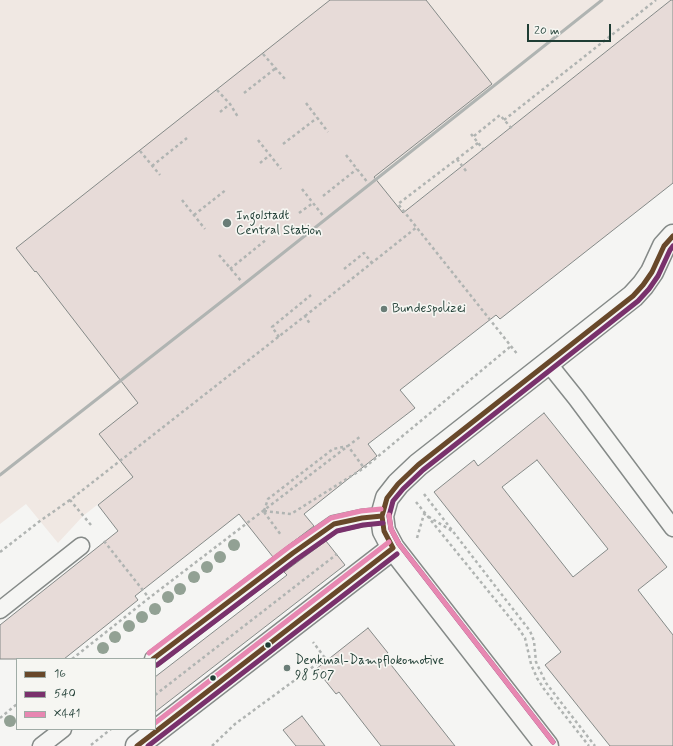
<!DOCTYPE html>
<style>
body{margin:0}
#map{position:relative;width:673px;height:746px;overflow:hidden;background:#f5f5f3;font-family:Mynerve,sans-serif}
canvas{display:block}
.legend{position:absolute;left:16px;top:658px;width:140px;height:72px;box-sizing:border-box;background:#f6f6f2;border:1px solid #a0aca6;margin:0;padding:5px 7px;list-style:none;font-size:12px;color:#1f3d34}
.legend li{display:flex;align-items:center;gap:8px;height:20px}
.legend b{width:20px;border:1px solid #a0aca6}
.scale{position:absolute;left:527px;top:24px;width:84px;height:18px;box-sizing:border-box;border:2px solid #1f3d34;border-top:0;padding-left:5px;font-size:12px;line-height:14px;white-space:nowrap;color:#1f3d34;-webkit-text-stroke:3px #f6f6f2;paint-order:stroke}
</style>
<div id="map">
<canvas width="673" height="746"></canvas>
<ul class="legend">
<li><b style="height:5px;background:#68482a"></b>16</li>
<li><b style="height:5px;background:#79316c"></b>540</li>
<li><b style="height:5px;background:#e787b1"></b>X441</li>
</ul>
<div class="scale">20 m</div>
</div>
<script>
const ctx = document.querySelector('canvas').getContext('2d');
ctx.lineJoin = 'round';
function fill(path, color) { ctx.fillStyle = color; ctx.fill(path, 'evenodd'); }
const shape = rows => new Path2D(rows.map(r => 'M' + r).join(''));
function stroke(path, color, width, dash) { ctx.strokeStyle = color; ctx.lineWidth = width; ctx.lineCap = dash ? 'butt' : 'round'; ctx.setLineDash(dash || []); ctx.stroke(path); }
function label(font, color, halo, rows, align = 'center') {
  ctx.font = font + ' Mynerve,sans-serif'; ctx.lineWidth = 3.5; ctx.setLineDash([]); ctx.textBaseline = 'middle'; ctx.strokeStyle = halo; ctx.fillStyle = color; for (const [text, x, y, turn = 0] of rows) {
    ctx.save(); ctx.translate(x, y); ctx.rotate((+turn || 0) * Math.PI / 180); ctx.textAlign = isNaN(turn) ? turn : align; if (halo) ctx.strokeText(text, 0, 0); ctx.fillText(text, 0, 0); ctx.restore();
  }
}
const built = shape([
 [0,0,671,0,411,206,436,238,83,516,58,543,26,504,0,524]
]);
const building = shape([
 [330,0,426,0,492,84,374,177,403,213,671,0,673,0,673,183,500,319,496,315,400,390,415,408,368,444,377,456,304,514,314,526,273,557,239,514,135,596,138,600,64,659,0,659,0,625,118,531,98,505,133,477,99,434,138,403,36,271,35,272,16,248,330,0],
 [544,413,667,567,638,590,673,635,673,746,610,746,545,665,561,652,434,492,474,460,478,466,544,413],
 [537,460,608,549,573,577,502,487,537,460],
 [326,541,345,565,155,712,155,677,287,575,284,572,326,541],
 [368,628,388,653,384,656,455,746,381,746,339,692,336,694,316,669,368,628],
 [302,716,325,746,296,746,283,730,302,716]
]);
const path = shape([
 [263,54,285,79],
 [217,90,230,104,238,117],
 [244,93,276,68],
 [306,103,328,132],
 [220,112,230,104],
 [504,120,656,0],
 [471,134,483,149],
 [474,136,500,115,513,130],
 [258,140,281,169],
 [478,143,398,204,518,355],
 [283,144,317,118],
 [140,151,160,175],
 [346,155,368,183],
 [457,159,466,171],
 [260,163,270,155],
 [152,166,187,138],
 [302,189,324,217],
 [323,196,357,169],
 [182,200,205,229],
 [299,213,313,203],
 [194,215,227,189],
 [219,255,242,282],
 [230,269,267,239],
 [344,269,364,253,372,263],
 [305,316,417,227],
 [279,337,272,327,311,295],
 [424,494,530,631,534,641,536,662,546,683,595,746],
 [416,502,519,629,525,638,531,664,537,678,544,689,589,746],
 [264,511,291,514,364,468,511,346],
 [264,511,268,499,333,449,348,446,364,468],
 [264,512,281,535],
 [91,525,70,500,305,316,310,324],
 [417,538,424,514,452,531],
 [104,541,149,598],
 [0,552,40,521,70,500],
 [72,659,149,598,361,436],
 [155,695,337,554],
 [0,718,17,704],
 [91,745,111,729],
 [212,746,235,724,325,658,313,642]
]);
const lane = shape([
 [548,363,576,398,673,528],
 [0,610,81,546],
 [153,659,293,553,334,524,362,518,382,516],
 [41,746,63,729]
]);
const street = shape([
 [137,746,393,548],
 [547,746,393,548,384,531,382,516,387,498,398,484,418,465,548,363,633,296,643,285,652,272,664,246,673,236]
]);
const rail = shape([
 [0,475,244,284,602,0]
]);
const bus1 = shape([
 [393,548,384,531,382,516,387,498,398,484,418,465,633,296,643,285,652,272,664,246,673,236],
 [153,659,293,553,334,524,362,518,382,516],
 [137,746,393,548]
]);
const bus2 = shape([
 [157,665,297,559,337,531,363,525,383,523],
 [553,742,399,544,391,529,389,516,393,501,403,489,423,470,638,301,649,289,658,276,670,250,673,246],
 [148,746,397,554]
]);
const bus3 = shape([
 [389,515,391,529,399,544,553,742],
 [149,653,289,547,331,518,361,511,381,509],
 [155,723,389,542]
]);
const trees = [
 [234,545],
 [220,557],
 [207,567],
 [194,577],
 [180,589],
 [168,597],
 [155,609],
 [142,617],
 [129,626],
 [115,637],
 [103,648],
 [10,721]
];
const markers = [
 [227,223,5,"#6a7d77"],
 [384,309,4,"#6a7d77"],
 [268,645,3.5,"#1f3d34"],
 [287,668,4,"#6a7d77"],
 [213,678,3.5,"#1f3d34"]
];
const poiNames = [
 ["Ingolstadt",236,216],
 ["Central Station",236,231],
 ["Bundespolizei",392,309],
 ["Denkmal-Dampflokomotive",295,661],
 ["98 507",295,676]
];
fill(built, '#f0e8e3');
fill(building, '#e7dbd8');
stroke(building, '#858a88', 1);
stroke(lane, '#858a88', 19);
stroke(street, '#858a88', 25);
stroke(path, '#b0b4b2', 2.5, [3, 3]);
stroke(lane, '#f5f5f3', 16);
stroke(street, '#f5f5f3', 22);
stroke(rail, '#b0b4b2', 3);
stroke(bus1, '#68482a', 5);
stroke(bus2, '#79316c', 5);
stroke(bus3, '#e787b1', 5);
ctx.fillStyle = '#92a194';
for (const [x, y] of trees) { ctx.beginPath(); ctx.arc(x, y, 6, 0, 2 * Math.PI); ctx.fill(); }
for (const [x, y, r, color] of markers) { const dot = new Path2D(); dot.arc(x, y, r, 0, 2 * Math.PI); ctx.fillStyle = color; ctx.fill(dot); stroke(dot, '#f6f6f2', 1.5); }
label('13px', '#1f3d34', '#f6f6f2', poiNames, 'left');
</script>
